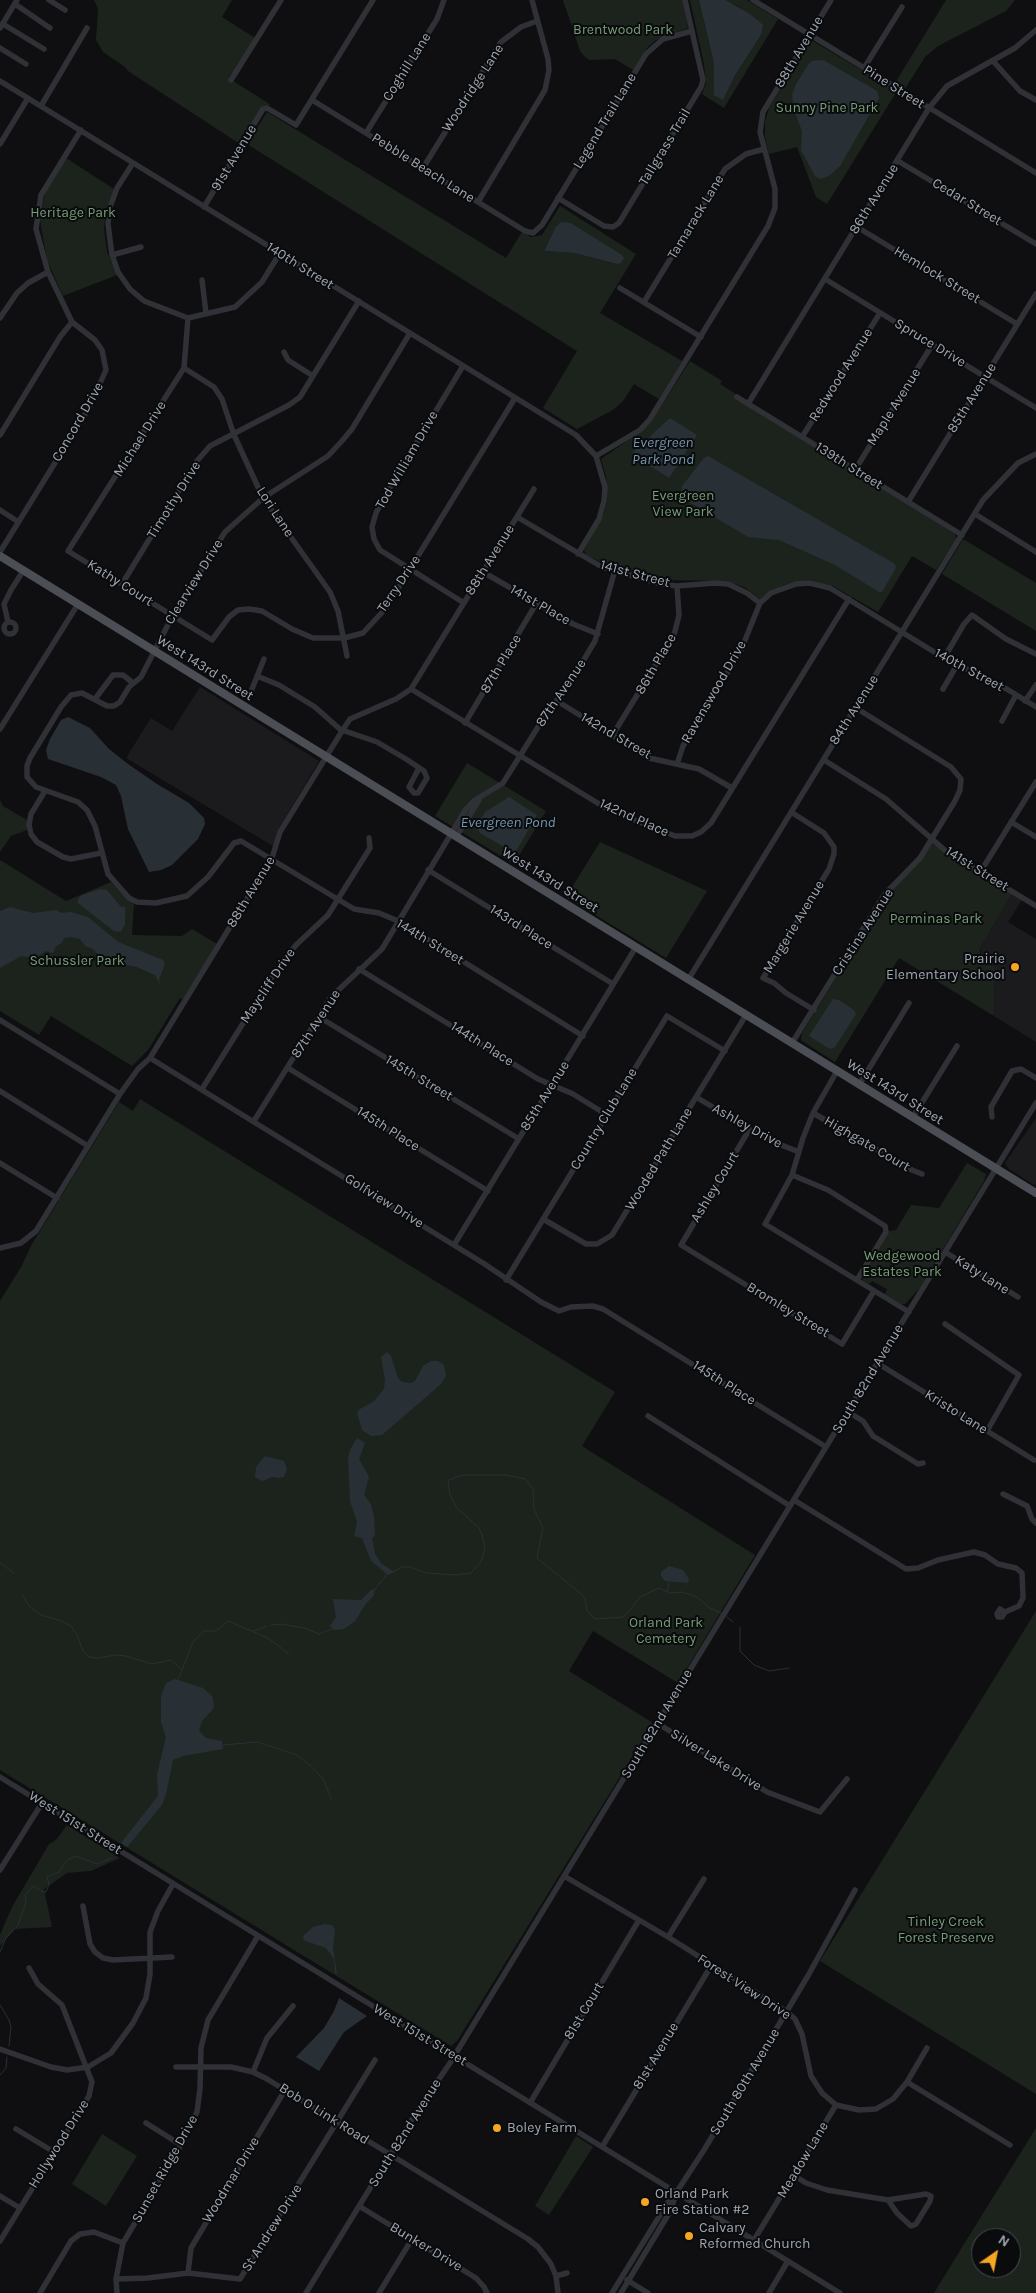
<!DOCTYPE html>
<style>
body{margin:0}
#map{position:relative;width:1036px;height:2293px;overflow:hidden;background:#0f0f11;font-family:Karla,sans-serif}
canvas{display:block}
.north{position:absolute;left:971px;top:2228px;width:50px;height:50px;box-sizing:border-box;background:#0a0b0c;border:1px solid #46494e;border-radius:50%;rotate:33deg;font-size:14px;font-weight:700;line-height:20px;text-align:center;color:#a0a6b2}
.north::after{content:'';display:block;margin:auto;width:18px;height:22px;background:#f6a722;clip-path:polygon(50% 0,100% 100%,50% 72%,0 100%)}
</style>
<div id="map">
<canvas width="1036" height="2293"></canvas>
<div class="north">N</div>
</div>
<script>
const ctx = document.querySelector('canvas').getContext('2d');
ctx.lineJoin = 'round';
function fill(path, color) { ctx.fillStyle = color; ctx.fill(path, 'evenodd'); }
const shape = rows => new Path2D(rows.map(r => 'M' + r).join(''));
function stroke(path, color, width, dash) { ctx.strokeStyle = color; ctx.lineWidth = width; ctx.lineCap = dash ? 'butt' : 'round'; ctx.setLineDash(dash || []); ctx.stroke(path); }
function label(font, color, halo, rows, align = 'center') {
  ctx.font = font + ' Karla,sans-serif'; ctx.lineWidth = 4; ctx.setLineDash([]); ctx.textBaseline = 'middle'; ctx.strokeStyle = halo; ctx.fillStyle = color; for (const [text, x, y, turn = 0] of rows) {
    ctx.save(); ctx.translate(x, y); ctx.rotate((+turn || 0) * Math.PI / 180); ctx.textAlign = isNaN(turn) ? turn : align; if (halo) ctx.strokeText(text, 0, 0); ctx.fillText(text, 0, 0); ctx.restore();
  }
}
const built = shape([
 [200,687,319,761,279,828,273,846,126,758,151,718,172,731],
 [1012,894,1022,900,1008,922,1036,939,1036,1042,994,1016,995,968,988,965,981,956,981,946],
 [1036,1118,1036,1186,1009,1169,1005,1163]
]);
const green = shape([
 [94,0,232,0,222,17,255,38,235,71,229,76,230,79,271,105,263,106,240,144,128,71,125,67,103,52,96,40,98,9],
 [563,0,683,0,688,28,656,40,647,48,633,70,615,59,589,60,585,57,580,51],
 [690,0,699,0,714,64,714,95,725,96,727,88,761,35,741,8,726,0,747,0,778,19,724,108,702,94,706,83,704,64],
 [946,0,1015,0,1006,11,938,46,925,57,905,89,895,83],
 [811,40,897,91,827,204,816,197,797,147,769,154,765,138,765,122,769,108],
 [267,112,506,258,522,232,531,237,542,235,560,206,636,254,600,313,682,361,659,399,634,384,623,401,613,410,577,429,543,408,577,351,247,144],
 [571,223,621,254,617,264,574,253,544,251,555,228],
 [66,158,114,189,106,210,104,228,107,252,117,275,63,296,47,260,40,220,45,192],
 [690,361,722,381,720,384,955,534,956,539,936,570,912,556,878,612,833,586,811,580,784,585,760,599,746,588,727,581,661,580,601,562,586,555,584,550,603,516,607,502,606,477,601,459,633,437,653,419],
 [963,539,1036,583,1036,631,942,574],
 [467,763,546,811,514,864,435,816],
 [0,800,3,806,27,820,27,830,11,836,0,852],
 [600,842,707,891,666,958,566,897],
 [933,843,1012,894,981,946,980,951,984,962,995,968,994,1016,899,958,835,1062,802,1041,801,1039,802,1033,886,897],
 [0,860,66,901,111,882,127,899,134,904,132,935,182,936,192,929,217,944,183,999,180,998,148,1050,132,1066,51,1016,39,1035,0,1011],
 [140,1099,615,1392,582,1446,755,1555,678,1683,593,1631,569,1671,653,1723,457,2041,451,2046,0,1770,0,1301,21,1267,32,1244,119,1102,133,1111],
 [967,1163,986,1174,984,1181,919,1289,905,1304,900,1304,885,1294,887,1289,872,1281,870,1284,863,1281,862,1276,889,1231,896,1230,911,1205,939,1208],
 [1036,1611,1036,2094,820,1961],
 [67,1825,120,1858,91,1871,67,1873,44,1889,52,1927,15,1929,0,1946,0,1935,12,1907,49,1844,56,1840],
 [1036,2128,1036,2293,934,2293,977,2223],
 [981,2238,1011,2238,1011,2268,981,2268],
 [102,2134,137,2156,106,2206,72,2184],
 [576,2136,593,2147,549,2215,535,2206]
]);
const water = shape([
 [699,0,726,0,750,14,763,25,761,35,734,77,723,100,714,95,714,64],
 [823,60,872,88,877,91,879,98,840,166,829,176,820,179,815,176,801,150,802,131,794,110,792,95,796,84,808,65,812,61],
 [561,222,571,223,621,254,624,258,621,263,617,264,574,253,544,251,555,228],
 [670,418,697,435,669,478,631,454],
 [708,456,895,564,896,568,882,592,879,592,835,565,779,540,748,537,684,499,681,493,682,486,704,458],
 [68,717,90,728,109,749,128,764,157,784,189,803,204,818,205,824,198,839,172,865,161,870,149,872,128,829,121,796,116,785,101,777,48,759,46,750,50,739,61,720],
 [509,797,537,815,515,853,480,833,476,827,485,812],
 [100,889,107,890,121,907,125,907,125,924,121,932,114,931,78,903,78,899,82,895],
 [10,907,33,913,56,910,62,913,71,912,88,917,118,942,163,960,165,964,159,979,160,984,155,975,137,967,104,961,93,949,85,946,80,939,71,937,64,938,62,943,56,946,53,953,46,951,36,958,21,956,0,968,0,911],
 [833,999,839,1000,854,1010,856,1014,835,1047,830,1049,809,1036],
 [387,1352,391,1356,398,1378,402,1382,411,1383,415,1381,423,1366,431,1361,438,1361,444,1365,446,1376,441,1384,382,1435,371,1436,362,1430,357,1413,360,1409,373,1402,384,1389,385,1380,381,1357],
 [357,1438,365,1443,359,1459,369,1477,364,1495,371,1504,374,1517,375,1536,372,1538,375,1554,381,1563,394,1572,388,1575,371,1561,362,1538,354,1536,357,1522,350,1501,348,1458,350,1450],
 [265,1456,284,1461,287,1469,284,1477,279,1478,272,1477,263,1481,255,1477,256,1467],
 [669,1566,683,1570,689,1579,688,1583,665,1581,661,1576,661,1572],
 [375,1589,374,1595,365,1605,355,1621,344,1629,334,1630,330,1626,336,1617,333,1599,361,1600,371,1590],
 [175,1679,203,1688,212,1696,214,1704,213,1709,202,1721,199,1731,206,1738,222,1741,223,1749,183,1756,173,1760,166,1794,162,1805,127,1847,121,1843,158,1796,157,1775,166,1737,161,1722,161,1696,166,1683],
 [325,1924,332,1925,335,1929,333,1948,337,1974,335,1973,334,1959,326,1948,303,1940,304,1935,313,1927],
 [339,1998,367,2016,344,2032,319,2071,296,2057,324,2028,334,2011]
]);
const stream = shape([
 [0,1563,14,1573],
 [392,1572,403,1567,410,1567,426,1573,456,1575,471,1573,480,1563,483,1556,485,1547,482,1535,479,1528,457,1508,450,1495,448,1483,449,1480,462,1475,506,1475,525,1479,533,1489,534,1509,543,1528,537,1558,580,1593,585,1599,587,1611,595,1619,623,1617,627,1614,640,1597,659,1588,670,1593,682,1592,697,1597,710,1608,721,1613],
 [375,1589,388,1573],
 [667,1591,669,1583],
 [23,1596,30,1607,41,1615,62,1621,71,1626,77,1635,83,1651,89,1657,98,1658,116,1655,126,1656,152,1664,171,1660,181,1669],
 [727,1617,733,1622],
 [271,1625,281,1624,304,1628,319,1634,332,1629],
 [740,1627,740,1651,754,1665,769,1671,789,1668],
 [253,1631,267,1626],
 [178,1680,193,1642,204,1631,216,1631,228,1621,268,1638,289,1654],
 [223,1745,257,1742,297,1755,311,1766,324,1780,331,1799],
 [0,1952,6,1938,18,1925,26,1903,25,1895,29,1890,34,1886,43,1892,46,1892,49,1884,47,1877,59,1872,67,1860,76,1856,97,1864,112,1858],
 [0,2005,9,2020,11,2027,9,2046],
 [0,2075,6,2068,7,2057]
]);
const minor = shape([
 [49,0,65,10],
 [753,0,1036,173],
 [15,4,50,28],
 [3,24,44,49],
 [0,28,17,0],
 [0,48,26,64],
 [993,61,1020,91,1036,100],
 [864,68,902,7],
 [231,80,281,0],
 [0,81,576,435,596,456,605,487,604,501,599,519,578,554],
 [312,100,525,231,533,233,542,225,646,54,663,39,692,31],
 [41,106,87,28],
 [366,133,437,19,444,0],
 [0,144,28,98],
 [898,161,1036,244],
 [133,163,117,188,110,207,108,224,112,255,118,272,130,289,144,301,188,318],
 [423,168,501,42,521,27,537,21],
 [558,198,604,226,613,227,619,223,701,87,703,80,685,0],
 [478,202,545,90,549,70,548,59,532,0],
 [204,207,263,109,267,108,296,125,373,0],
 [857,227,1017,324],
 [112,255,141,247],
 [825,279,1036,408],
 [202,280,206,313],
 [620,288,701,337],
 [644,302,725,169,746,154,764,149],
 [0,318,17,293,28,283,48,272],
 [188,318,184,368,68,551,212,640,229,617,238,610,249,609,262,611,292,629,313,638,344,638,363,633,386,608,515,398],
 [188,318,235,307,262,282,280,253],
 [410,333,352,429,341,442,328,456,263,498,225,532,173,615,141,677,129,687,120,702,114,706,107,706,82,693,71,695,61,707,30,758,27,766,27,777,36,787,78,802,87,810,95,826,108,874,129,898,137,902,156,903,187,896,208,877,234,843,241,841,354,909,379,913,398,921,583,1036],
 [284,352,288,360,313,376],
 [463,366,387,492,376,513,372,527,374,539,380,550,464,603],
 [184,368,214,387,222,399,234,435,263,498,330,592,338,611,347,656],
 [737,397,962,535],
 [748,404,929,108,947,86,1015,48,1036,30],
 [0,435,60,337,72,322],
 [802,437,880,313],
 [596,456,640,430,650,419,768,226,775,208,775,189,760,132,763,112,831,0],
 [855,470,932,345],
 [908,502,1036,294],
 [0,510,17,521],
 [975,514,1036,552],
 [517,517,602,567,661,584,677,586,715,583,728,584,747,593,760,603],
 [0,552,90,406,106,370,102,350,95,340,72,322,48,272,36,229,41,195,81,130],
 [483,572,573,624,598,634],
 [122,584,197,461,210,446,289,405,300,397,359,301],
 '4 628a6 6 0 1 1 12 0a6 6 0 1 1-12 0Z',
 [8,622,4,604,11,590,23,571],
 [944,658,964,624,972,615,1006,639,1036,654],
 [257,676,279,685,315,707,342,731],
 [252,689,264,659],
 [411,689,609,810,675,836,692,836,701,832,711,823,849,599],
 [943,689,957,665],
 [95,699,113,675,123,675,133,683],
 [557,701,649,758,699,769,732,788],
 [1025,701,1036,685],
 [1002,721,1016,695],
 [465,723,536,604],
 [0,729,78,604],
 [342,730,377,742,406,759,424,771,427,778,418,793,414,793,409,787,419,768],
 [612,736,674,635,679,615,677,586],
 [824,760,886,799,947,852,1036,906],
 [677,764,683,746,741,650,760,603,771,593,796,584,810,583,830,588,944,658,1005,688,1036,707],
 [45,791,31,814,29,825,31,834,37,842,63,857,71,859,101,853],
 [791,812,824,833,834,847,834,854,829,869,763,978,774,983,786,993,814,1010],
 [1011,822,1036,837],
 [456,837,479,800],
 [428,870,613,984],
 [981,871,1036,782],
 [359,969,538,1079,573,1094,607,1115],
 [688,980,983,500,1018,463,1036,454],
 [319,1017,519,1139],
 [0,1020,120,1094],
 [792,1043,884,895,920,858,955,801,960,790,961,779,951,767,856,708],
 [150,1058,483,1263,541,1302,559,1311,571,1307,593,1306,603,1309,826,1447],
 [288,1068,488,1191],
 [837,1071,813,1113,803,1138,792,1175,765,1224,909,1312],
 [859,1085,909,1003],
 [202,1089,277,969,296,945,328,915,370,848,369,838],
 [0,1091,88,1146],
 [696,1097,764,1138,799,1152],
 [813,1113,912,1170,922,1174],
 [913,1117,957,1046],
 [992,1117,991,1107,1012,1071,1021,1069,1036,1078],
 [254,1121,331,997,382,949,466,809,475,800,503,783,543,719,573,678,595,641,615,570],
 [749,1130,681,1245,842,1344,874,1291],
 [0,1163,57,1198],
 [792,1175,828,1190,885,1226,886,1232,857,1280],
 [543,1219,586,1244,597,1244,612,1235,746,1015],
 [454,1245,636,947],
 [0,1248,21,1243,36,1231,120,1094,138,1069,150,1058,272,858,280,832,342,731,350,719,396,699,411,689,534,489],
 [945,1252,1018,1297],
 [506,1280,667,1016,725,1051],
 [945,1324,1019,1375,987,1431],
 [877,1363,1034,1460],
 [848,1412,863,1421,873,1436,918,1464,923,1463],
 [648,1416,790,1506],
 [1003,1494,1027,1506,1032,1519,1036,1523],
 [794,1500,906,1569,918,1568,938,1560,974,1552,985,1555,998,1564,1016,1568,1022,1573,1023,1598,1019,1606,1005,1612,1000,1609,997,1614,998,1617,1002,1617,1005,1612],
 [657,1723,767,1792,820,1812,847,1779],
 [0,1777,840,2293],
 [0,1870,42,1803],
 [564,1876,668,1937,787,2012,795,2019,802,2034,811,2076,822,2093,836,2105,859,2110,876,2109,893,2099,907,2082,1010,2145],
 [83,1906,90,1944,95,1952,103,1958,113,1960,172,1957],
 [668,1937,704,1879],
 [0,2049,51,2067,67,2070,88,2067,111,2053,133,2023,146,1998,150,1974,150,1932,158,1911,173,1884],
 [176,2067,231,2067,253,2072,267,2079,528,2239,538,2247,551,2264,556,2276,558,2293],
 [253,2072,267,2038,293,2006],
 [907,2082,927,2048],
 [530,2103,639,1920],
 [146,2123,181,2145],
 [16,2129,54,2152],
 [602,2147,711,1966],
 [793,2175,806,2183,827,2190,888,2200,897,2213,911,2226,916,2224,930,2201,931,2196,926,2194,888,2200],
 [0,2196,20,2208],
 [359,2206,476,2278,484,2287,487,2293],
 [754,2240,836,2105],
 [0,2241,89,2096,92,2082,62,2005,38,1984,29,1968],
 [188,2273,191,2248,285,2090],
 [556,2276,567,2273],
 [116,2279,148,2278,188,2273,240,2279,375,2060],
 [627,2280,648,2293],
 [40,2293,71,2241,80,2234,94,2232,123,2243],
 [117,2293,116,2279,123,2243,181,2145,197,2112,200,2089,201,2048,208,2020,258,1936],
 [306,2293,419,2108,450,2063,1036,1103],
 [379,2293,412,2239],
 [612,2293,670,2199,676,2193,704,2150,809,1974,855,1890],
 [621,2293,671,2210,676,2193],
 [769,2293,788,2261]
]);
const major = shape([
 [0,556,1036,1193]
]);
const markers = [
 [1015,967,5,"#f6a722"],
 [497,2128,5,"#f6a722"],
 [645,2202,5,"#f6a722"],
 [689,2236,5,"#f6a722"]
];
const parkNames = [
 ["Brentwood Park",623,30],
 ["Sunny Pine Park",827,108],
 ["Heritage Park",73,213],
 ["Evergreen",683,496],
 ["View Park",683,512],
 ["Perminas Park",936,919],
 ["Schussler Park",77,961],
 ["Wedgewood",902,1256],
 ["Estates Park",902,1272],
 ["Orland Park",666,1623],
 ["Cemetery",666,1639],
 ["Tinley Creek",946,1922],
 ["Forest Preserve",946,1938]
];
const streetNames = [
 ["88th Avenue",799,52,-59],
 ["Coghill Lane",407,67,-58],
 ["Pine Street",894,87,32],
 ["Woodridge Lane",473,88,-57],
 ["Legend Trail Lane",605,121,-59],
 ["Tallgrass Trail",665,147,-59],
 ["91st Avenue",234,158,-59],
 ["Pebble Beach Lane",423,168,32],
 ["86th Avenue",874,199,-58],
 ["Cedar Street",967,202,31],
 ["Tamarack Lane",696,217,-59],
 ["140th Street",300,266,32],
 ["Hemlock Street",937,275,31],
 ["Spruce Drive",930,343,31],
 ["Redwood Avenue",841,375,-58],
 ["85th Avenue",972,398,-58],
 ["Maple Avenue",894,407,-58],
 ["Concord Drive",78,422,-60],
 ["Michael Drive",140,439,-58],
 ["Tod William Drive",407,460,-60],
 ["139th Street",849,466,32],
 ["Timothy Drive",174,500,-58],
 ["Lori Lane",275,512,57],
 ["88th Avenue",490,560,-58],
 ["141st Street",635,574,15],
 ["Clearview Drive",194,582,-58],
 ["Kathy Court",120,583,32],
 ["Terry Drive",399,584,-56],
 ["141st Place",540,605,30],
 ["87th Place",501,664,-59],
 ["86th Place",656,664,-60],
 ["West 143rd Street",205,668,32],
 ["140th Street",969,670,28],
 ["Ravenswood Drive",714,692,-60],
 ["87th Avenue",561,693,-56],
 ["84th Avenue",854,710,-58],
 ["142nd Street",616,736,30],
 ["142nd Place",634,818,24],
 ["141st Street",977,869,32],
 ["West 143rd Street",550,880,32],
 ["88th Avenue",251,892,-59],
 ["143rd Place",521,927,32],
 ["Margerie Avenue",794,927,-59],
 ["Cristina Avenue",863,932,-57],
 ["144th Street",430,942,31],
 ["Maycliff Drive",268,986,-56],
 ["87th Avenue",316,1024,-57],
 ["144th Place",482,1044,32],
 ["145th Street",419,1078,31],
 ["West 143rd Street",895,1092,32],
 ["85th Avenue",545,1096,-58],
 ["Country Club Lane",604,1119,-59],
 ["Ashley Drive",747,1126,29],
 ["145th Place",388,1129,32],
 ["Highgate Court",867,1144,30],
 ["Wooded Path Lane",659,1159,-59],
 ["Ashley Court",715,1187,-59],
 ["Golfview Drive",384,1201,32],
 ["Katy Lane",982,1275,32],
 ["Bromley Street",788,1310,31],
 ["South 82nd Avenue",868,1379,-59],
 ["145th Place",724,1383,32],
 ["Kristo Lane",956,1412,32],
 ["South 82nd Avenue",657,1724,-59],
 ["Silver Lake Drive",716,1760,32],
 ["West 151st Street",75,1823,32],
 ["Forest View Drive",744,1987,33],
 ["81st Court",584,2011,-59],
 ["West 151st Street",420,2035,31],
 ["81st Avenue",656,2056,-59],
 ["South 80th Avenue",745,2082,-59],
 ["Bob O Link Road",324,2114,32],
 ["South 82nd Avenue",405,2133,-58],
 ["Hollywood Drive",59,2144,-58],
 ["Meadow Lane",803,2160,-59],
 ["Sunset Ridge Drive",165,2169,-61],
 ["Woodmar Drive",231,2180,-59],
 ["St Andrew Drive",272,2228,-58],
 ["Bunker Drive",426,2247,31]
];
const poiNames = [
 ["Prairie",1005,959,"right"],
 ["Elementary School",1005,975,"right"],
 ["Boley Farm",507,2128],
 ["Orland Park",655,2194],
 ["Fire Station #2",655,2210],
 ["Calvary",699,2228],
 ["Reformed Church",699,2244]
];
const waterNames = [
 ["Evergreen",663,443],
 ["Park Pond",663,460],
 ["Evergreen Pond",508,823]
];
fill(built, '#1b1b1e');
fill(green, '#1c231c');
fill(water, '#283036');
stroke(stream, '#283036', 1);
stroke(minor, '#303136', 5.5);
stroke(major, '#4c4e55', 8);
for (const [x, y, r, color] of markers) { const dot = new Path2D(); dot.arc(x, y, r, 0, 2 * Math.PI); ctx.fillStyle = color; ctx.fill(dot); stroke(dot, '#0a0b0c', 2); }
label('14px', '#769e77', '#0a0b0c', parkNames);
label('14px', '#a0a6b2', '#0a0b0c', streetNames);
label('14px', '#a0a6b2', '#0a0b0c', poiNames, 'left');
label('italic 15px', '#7596af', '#0a0b0c', waterNames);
</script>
